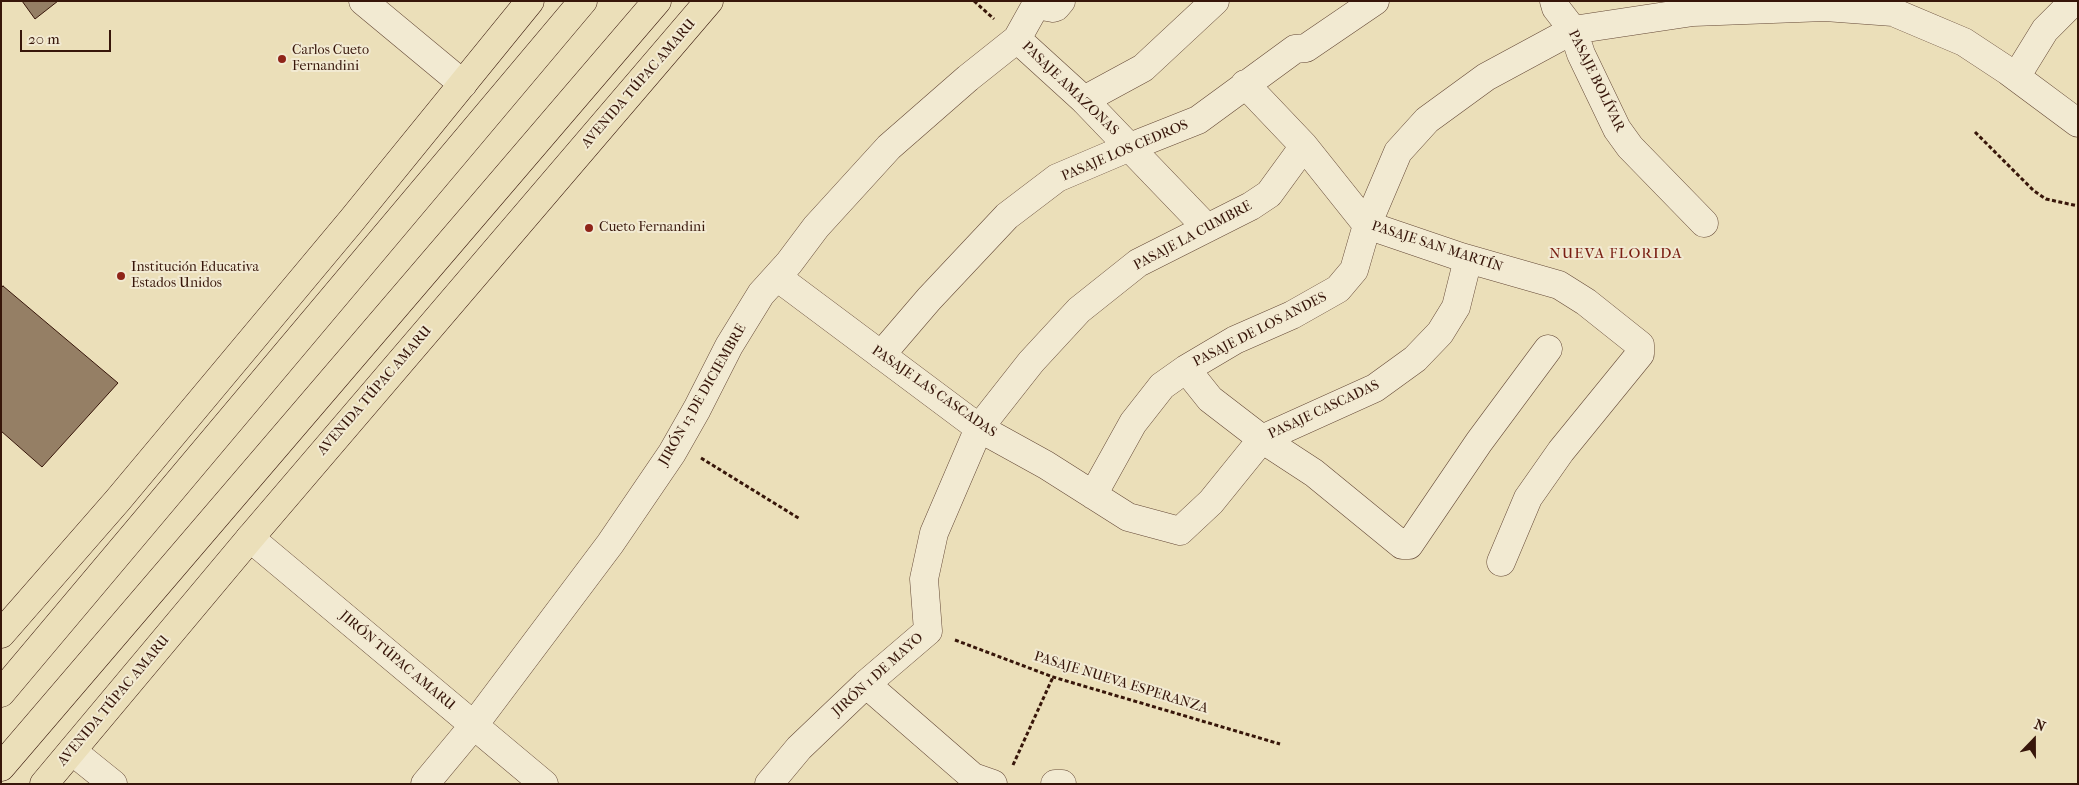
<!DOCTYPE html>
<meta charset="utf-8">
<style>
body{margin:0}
#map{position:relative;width:2079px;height:785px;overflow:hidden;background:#ebdfb9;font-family:"IM FELL French Canon",serif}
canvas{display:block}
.frame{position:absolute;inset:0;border:2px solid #37160a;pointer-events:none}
.north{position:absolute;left:2009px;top:715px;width:50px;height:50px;-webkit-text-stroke:4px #f2ead2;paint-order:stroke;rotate:22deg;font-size:14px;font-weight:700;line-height:20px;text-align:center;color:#37160a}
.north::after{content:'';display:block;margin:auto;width:18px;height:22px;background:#37160a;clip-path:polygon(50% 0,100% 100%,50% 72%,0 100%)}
.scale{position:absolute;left:20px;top:30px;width:91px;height:22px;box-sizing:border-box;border:2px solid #37160a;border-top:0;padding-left:6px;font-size:15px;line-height:18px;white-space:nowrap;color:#37160a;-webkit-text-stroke:4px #f2ead2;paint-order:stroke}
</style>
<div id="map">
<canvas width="2079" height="785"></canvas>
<div class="frame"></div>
<div class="north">N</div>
<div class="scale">20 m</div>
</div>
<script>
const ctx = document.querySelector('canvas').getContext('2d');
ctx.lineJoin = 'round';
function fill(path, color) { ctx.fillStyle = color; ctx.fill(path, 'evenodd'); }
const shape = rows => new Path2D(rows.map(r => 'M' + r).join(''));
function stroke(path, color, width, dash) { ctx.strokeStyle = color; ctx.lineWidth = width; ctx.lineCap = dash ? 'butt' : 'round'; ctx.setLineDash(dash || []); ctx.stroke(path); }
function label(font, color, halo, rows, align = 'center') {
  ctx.font = font + ' "IM FELL French Canon",serif'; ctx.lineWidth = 4; ctx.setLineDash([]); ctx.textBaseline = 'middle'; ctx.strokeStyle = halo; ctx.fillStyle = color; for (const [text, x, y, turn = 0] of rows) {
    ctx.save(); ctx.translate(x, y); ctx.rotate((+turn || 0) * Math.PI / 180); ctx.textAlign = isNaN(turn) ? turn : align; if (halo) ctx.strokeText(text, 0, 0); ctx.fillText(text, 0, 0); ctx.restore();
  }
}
const building = shape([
 [22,1,58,1,35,19,22,1],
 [3,286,118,383,42,467,1,431,1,288,3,286]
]);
const path = shape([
 [974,1,994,19],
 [1975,132,2034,191,2046,199,2078,206],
 [701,458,800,519],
 [955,640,1053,677,1280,744],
 [1013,765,1053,677]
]);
const minor = shape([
 [363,1,463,84],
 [1554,1,1556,8,1573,30,1581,54,1617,129,1630,147,1704,223],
 [1017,39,1084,100,1206,227],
 [2016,77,2045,30,2074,1],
 [1245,84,1304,146,1367,225,1461,257,1559,285,1586,302,1640,345,1640,354,1561,451,1528,498,1501,562],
 [1084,100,1143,68,1215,1],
 [777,277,979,428,1046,465,1128,517,1180,531,1211,502,1262,439,1375,388,1415,359,1440,333,1456,307,1468,259],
 [881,355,929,299,1007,216,1057,178,1130,147,1198,120,1295,49,1306,48,1375,1],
 [1186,369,1210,399,1262,439,1314,473,1402,545,1409,545,1479,442,1548,349],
 [1093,495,1133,423,1162,386,1186,369,1235,340,1292,315,1338,289,1354,270,1367,225,1398,152,1427,120,1486,77,1573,30,1693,12,1825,7,1893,12,1964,42,2008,71,2078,123],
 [250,538,544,784],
 [866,684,973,777,993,784],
 [72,751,113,784],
 [425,784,474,725,610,544,672,453,697,409,729,346,761,294,789,263,816,227,889,147,968,78,1017,39,1036,5,1053,8,1056,7,1061,1],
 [769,784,799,748,866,684,928,631,924,579,934,533,979,428,1031,362,1079,310,1138,263,1251,206,1269,194,1304,146],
 [1055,784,1062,784]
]);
const major = shape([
 [1,634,118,500,352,220,530,1],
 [44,784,250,538,709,1]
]);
const highway = shape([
 [1,693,583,1],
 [1,767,657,1]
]);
const markers = [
 [282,59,5,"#8f2418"],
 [589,228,5,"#8f2418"],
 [121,276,5,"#8f2418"]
];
const poiNames = [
 ["Carlos Cueto",292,51],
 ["Fernandini",292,67],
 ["Cueto Fernandini",599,228],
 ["Institución Educativa",131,268],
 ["Estados Unidos",131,284]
];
const streetNames = [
 ["PASAJE BOLÍVAR",1596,81,64],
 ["AVENIDA TÚPAC AMARU",639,84,-49],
 ["PASAJE AMAZONAS",1070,89,44],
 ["PASAJE LOS CEDROS",1125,151,-23],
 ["PASAJE LA CUMBRE",1193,236,-28],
 ["PASAJE SAN MARTÍN",1437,247,18],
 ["PASAJE DE LOS ANDES",1260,330,-27],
 ["AVENIDA TÚPAC AMARU",375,391,-49],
 ["PASAJE LAS CASCADAS",934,392,35],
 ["JIRÓN 13 DE DICIEMBRE",703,395,-60],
 ["PASAJE CASCADAS",1324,410,-25],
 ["JIRÓN TÚPAC AMARU",397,661,40],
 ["JIRÓN 1 DE MAYO",878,675,-42],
 ["PASAJE NUEVA ESPERANZA",1121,683,17],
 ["AVENIDA TÚPAC AMARU",114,701,-50]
];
const neighbourhoodNames = [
 ["NUEVA FLORIDA",1616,254]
];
fill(building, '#957f65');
stroke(building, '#37160a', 1);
stroke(minor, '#644836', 29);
stroke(major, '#37160a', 29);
stroke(highway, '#37160a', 29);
stroke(path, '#37160a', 3, [4, 2.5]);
stroke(minor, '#f2ead2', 28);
stroke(major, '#ebdfb9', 28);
stroke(highway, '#ebdfb9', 28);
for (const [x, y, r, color] of markers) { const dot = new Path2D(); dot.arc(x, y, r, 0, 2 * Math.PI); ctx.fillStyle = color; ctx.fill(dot); stroke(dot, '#f2ead2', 2); }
label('14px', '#37160a', '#f2ead2', poiNames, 'left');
label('14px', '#37160a', '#f2ead2', streetNames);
ctx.letterSpacing = '1px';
label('15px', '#7a1f14', '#f2ead2', neighbourhoodNames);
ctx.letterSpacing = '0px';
</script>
